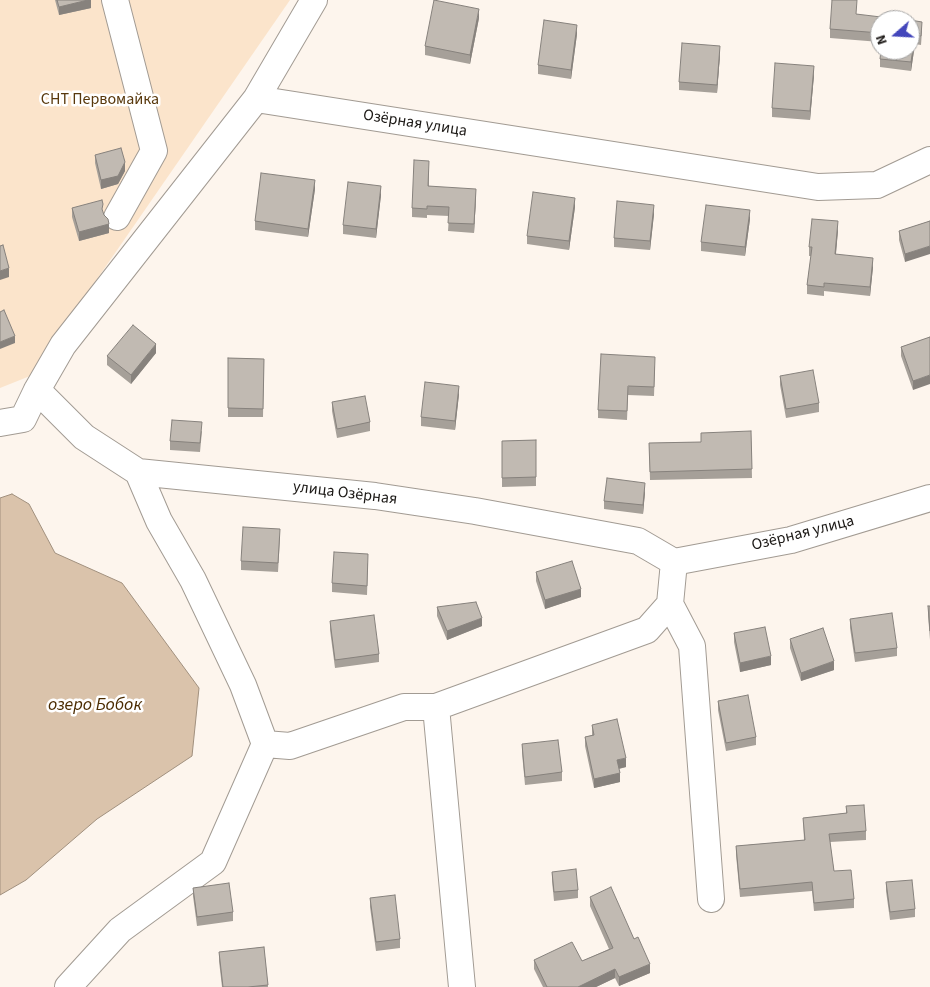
<!DOCTYPE html>
<meta charset="utf-8">
<style>
body{margin:0}
#map{position:relative;width:930px;height:987px;overflow:hidden;background:#fdf5ed;font-family:"Source Sans 3",sans-serif}
canvas{display:block}
.north{position:absolute;left:870px;top:10px;width:50px;height:50px;box-sizing:border-box;background:#fff;border:1px solid #a4a3a2;border-radius:50%;rotate:251deg;font-size:14px;font-weight:700;line-height:20px;text-align:center;color:#1c1916}
.north::after{content:'';display:block;margin:auto;width:18px;height:22px;background:#4346bb;clip-path:polygon(50% 0,100% 100%,50% 72%,0 100%)}
</style>
<div id="map">
<canvas width="930" height="987"></canvas>
<div class="north">N</div>
</div>
<script>
const ctx = document.querySelector('canvas').getContext('2d');
ctx.lineJoin = 'round';
function fill(path, color) { ctx.fillStyle = color; ctx.fill(path, 'evenodd'); }
const shape = rows => new Path2D(rows.map(r => 'M' + r).join(''));
function stroke(path, color, width, dash) { ctx.strokeStyle = color; ctx.lineWidth = width; ctx.lineCap = dash ? 'butt' : 'round'; ctx.setLineDash(dash || []); ctx.stroke(path); }
function label(font, color, halo, rows, align = 'center') {
  ctx.font = font + ' "Source Sans 3",sans-serif'; ctx.lineWidth = 5; ctx.setLineDash([]); ctx.textBaseline = 'middle'; ctx.strokeStyle = halo; ctx.fillStyle = color; for (const [text, x, y, turn = 0] of rows) {
    ctx.save(); ctx.translate(x, y); ctx.rotate((+turn || 0) * Math.PI / 180); ctx.textAlign = isNaN(turn) ? turn : align; if (halo) ctx.strokeText(text, 0, 0); ctx.fillText(text, 0, 0); ctx.restore();
  }
}
const green = shape([
 [0,0,290,0,30,376,0,388]
]);
const water = shape([
 [12,494,29,504,55,553,122,583,199,688,192,756,97,819,26,880,0,895,0,498,12,494]
]);
const minor = shape([
 [115,0,154,151,117,217],
 [256,99,314,0],
 [37,390,84,437,138,472,375,496,475,511,638,541,674,562],
 [0,423,23,419,37,390,63,345,256,99,818,187,877,185,930,160],
 [138,472,159,521,193,580,243,685,265,744],
 [674,562,791,540,930,498],
 [670,604,692,646,711,899],
 [436,707,462,987],
 [68,987,120,930,213,862,265,744,290,746,404,707,436,707,647,630,670,604,674,562]
]);
const wall = shape([
 [55,0,91,0,91,8,59,15],
 [856,14,880,20,880,42,830,38,830,29],
 [479,18,470,64,425,55,425,46],
 [910,20,922,31,921,45,915,44,911,71,880,67,880,59],
 [577,34,571,79,538,74,538,65],
 [720,55,717,93,679,90,679,82],
 [814,75,810,120,772,117,772,108],
 [95,155,125,171,118,184,101,189,95,163],
 [429,170,429,186,476,198,474,233,448,231,449,216,427,215,427,218,412,217,412,208],
 [315,189,308,237,255,230,255,221],
 [381,195,376,238,343,234,343,225],
 [575,207,569,250,527,244,527,236],
 [72,208,103,213,109,233,79,241,72,217],
 [654,214,650,250,614,247,614,238],
 [750,219,745,256,701,251,701,242],
 [930,221,905,262,899,240,899,231],
 [838,230,836,254,873,267,870,296,824,291,824,296,807,294,807,285,811,256,809,256,809,247],
 [930,337,913,390,901,356,901,347],
 [156,353,131,384,107,365,107,356],
 [228,358,264,359,263,417,228,417],
 [655,366,654,396,628,395,627,420,598,418,598,410],
 [780,376,819,403,819,412,786,418,780,385],
 [459,394,455,430,421,426,421,417],
 [332,402,370,422,370,431,337,438,332,411],
 [202,431,200,452,170,450,170,441],
 [751,431,752,478,650,480,649,443,701,442],
 [536,440,536,486,502,487,502,441],
 [645,492,643,514,604,509,604,501],
 [280,538,278,572,241,570,241,561],
 [368,563,367,595,332,592,332,583],
 [536,572,581,597,545,609,536,581],
 [928,606,930,606,930,640,928,615],
 [437,607,482,626,447,640,437,616],
 [850,619,897,648,897,656,855,662,850,628],
 [330,621,379,654,379,662,335,668,330,630],
 [734,633,771,665,740,672,734,642],
 [790,639,834,670,801,681,790,648],
 [718,701,756,737,756,745,726,751,718,710],
 [592,725,626,767,619,769,620,782,594,788,585,746,585,737,592,735],
 [522,744,562,772,562,781,525,785,522,753],
 [846,806,866,831,866,840,830,842,834,871,854,899,854,908,814,911,812,891,740,897,736,855,736,846,804,840,803,818,846,813],
 [552,872,578,890,578,898,554,901,552,881],
 [886,882,915,909,915,917,890,920,886,891],
 [193,888,233,912,233,921,197,926,193,896],
 [590,897,650,973,619,986,615,978,596,987,543,987,534,969,534,960,582,961,609,949,590,906],
 [370,898,400,939,400,948,376,951,370,907],
 [264,947,268,987,222,987,219,961,219,952]
]);
const shadedWall = shape([
 [88,0,91,0,91,8,59,15,59,7],
 [479,9,479,18,470,64,470,55],
 [577,25,577,34,571,79,571,70],
 [915,35,915,44,911,71,911,62],
 [720,46,720,55,717,93,717,85],
 [814,66,814,75,810,120,810,111],
 [125,162,125,171,118,184,101,189,101,180],
 [315,180,315,189,308,237,308,229],
 [381,186,381,195,376,238,376,229],
 [476,189,476,198,474,233,474,224],
 [575,198,575,207,569,250,569,241],
 [654,205,654,214,650,250,650,241],
 [750,210,750,219,745,256,745,247],
 [838,221,838,230,835,263,835,254],
 [109,224,109,233,79,241,79,232],
 [930,246,930,254,905,262,905,254],
 [873,258,873,267,870,296,870,287],
 [9,268,9,277,0,280,0,271],
 [15,336,15,343,0,349,0,342],
 [156,344,156,353,131,384,131,375],
 [930,375,930,384,913,390,913,381],
 [459,386,459,394,455,430,455,421],
 [645,483,645,492,643,514,643,505],
 [581,589,581,597,545,609,545,600],
 [482,618,482,626,447,640,447,631],
 [771,656,771,665,740,672,740,663],
 [834,661,834,670,801,681,801,673],
 [626,758,626,767,617,769,617,760],
 [620,773,620,782,594,788,594,779],
 [650,964,650,973,619,986,619,977],
 [615,969,615,978,596,987,578,987]
]);
const building = shape([
 [57,0,88,0,59,7,57,0],
 [434,0,479,9,470,55,425,46,434,0],
 [832,0,857,0,856,14,906,20,880,20,880,33,830,29,832,0],
 [544,20,577,25,571,70,538,65,544,20],
 [910,20,922,22,921,36,915,35,911,62,880,59,881,50,910,50,910,20],
 [682,43,720,46,717,85,679,82,682,43],
 [775,63,814,66,810,111,772,108,775,63],
 [121,148,125,162,118,176,101,180,95,155,121,148],
 [414,160,429,161,428,186,476,189,474,224,448,223,449,207,427,206,427,209,412,208,414,160],
 [261,173,315,180,308,229,255,221,261,173],
 [348,182,381,186,376,229,343,225,348,182],
 [533,192,575,198,569,241,527,236,533,192],
 [102,200,103,204,102,209,104,215,108,219,109,224,79,232,72,208,102,200],
 [617,201,654,205,650,241,614,238,617,201],
 [706,205,750,210,745,247,701,242,706,205],
 [812,219,838,221,835,254,873,258,870,287,824,283,824,287,807,285,812,247,809,247,812,219],
 [930,221,930,246,905,254,899,231,930,221],
 [3,245,9,268,0,271,0,246,3,245],
 [4,310,15,336,0,342,0,312,4,310],
 [133,325,156,344,131,375,107,356,133,325],
 [930,337,930,375,913,381,901,347,930,337],
 [601,354,655,357,654,387,628,386,627,411,598,410,601,354],
 [228,358,264,359,263,409,228,408,228,358],
 [813,370,819,403,786,409,780,376,813,370],
 [425,382,459,386,455,421,421,417,425,382],
 [365,396,370,422,337,429,332,402,365,396],
 [172,420,202,422,200,443,170,441,172,420],
 [751,431,752,469,650,472,649,443,701,442,701,433,751,431],
 [536,440,536,477,502,478,502,441,536,440],
 [607,478,645,483,643,505,604,501,607,478],
 [243,527,280,529,278,563,241,561,243,527],
 [334,552,368,554,367,586,332,583,334,552],
 [572,561,581,589,545,600,536,572,572,561],
 [476,602,482,618,447,631,437,607,476,602],
 [928,606,930,606,930,631,928,606],
 [892,613,897,648,855,653,850,619,892,613],
 [374,615,379,654,335,660,330,621,374,615],
 [765,627,771,656,740,663,734,633,765,627],
 [823,628,834,661,801,673,790,639,823,628],
 [748,695,756,737,726,743,718,701,748,695],
 [617,719,626,758,617,760,620,773,594,779,585,737,594,735,592,725,617,719],
 [558,740,562,772,525,777,522,744,558,740],
 [864,805,866,831,829,834,834,871,851,870,854,899,814,903,812,882,740,889,736,846,805,840,803,818,847,813,846,806,864,805],
 [576,869,578,890,554,892,552,872,576,869],
 [912,880,915,909,890,912,886,882,912,880],
 [229,883,233,912,197,917,193,888,229,883],
 [611,887,634,939,638,937,650,964,619,977,615,969,578,987,547,987,534,960,572,942,582,961,613,948,590,897,611,887],
 [395,895,400,939,376,942,370,898,395,895],
 [264,947,268,985,248,987,223,987,219,952,264,947]
]);
const parkNames = [
 ["СНТ Первомайка",100,100]
];
const streetNames = [
 ["Озёрная улица",415,124,9],
 ["улица Озёрная",345,494,7],
 ["Озёрная улица",803,534,-14]
];
const waterNames = [
 ["озеро Бобок",95,706]
];
fill(green, '#fbe4cb');
fill(water, '#dac3ab');
stroke(water, '#a1907e', 1);
stroke(minor, '#a29b93', 28);
stroke(minor, '#fff', 26);
fill(wall, '#a6a099');
fill(shadedWall, '#87827d');
fill(building, '#c1bab2');
stroke(building, '#87827d', 1);
label('16px', '#58380c', '#fff', parkNames);
label('16px', '#1c1916', '#fff', streetNames);
label('italic 18px', '#4a2b00', '#fff', waterNames);
</script>
